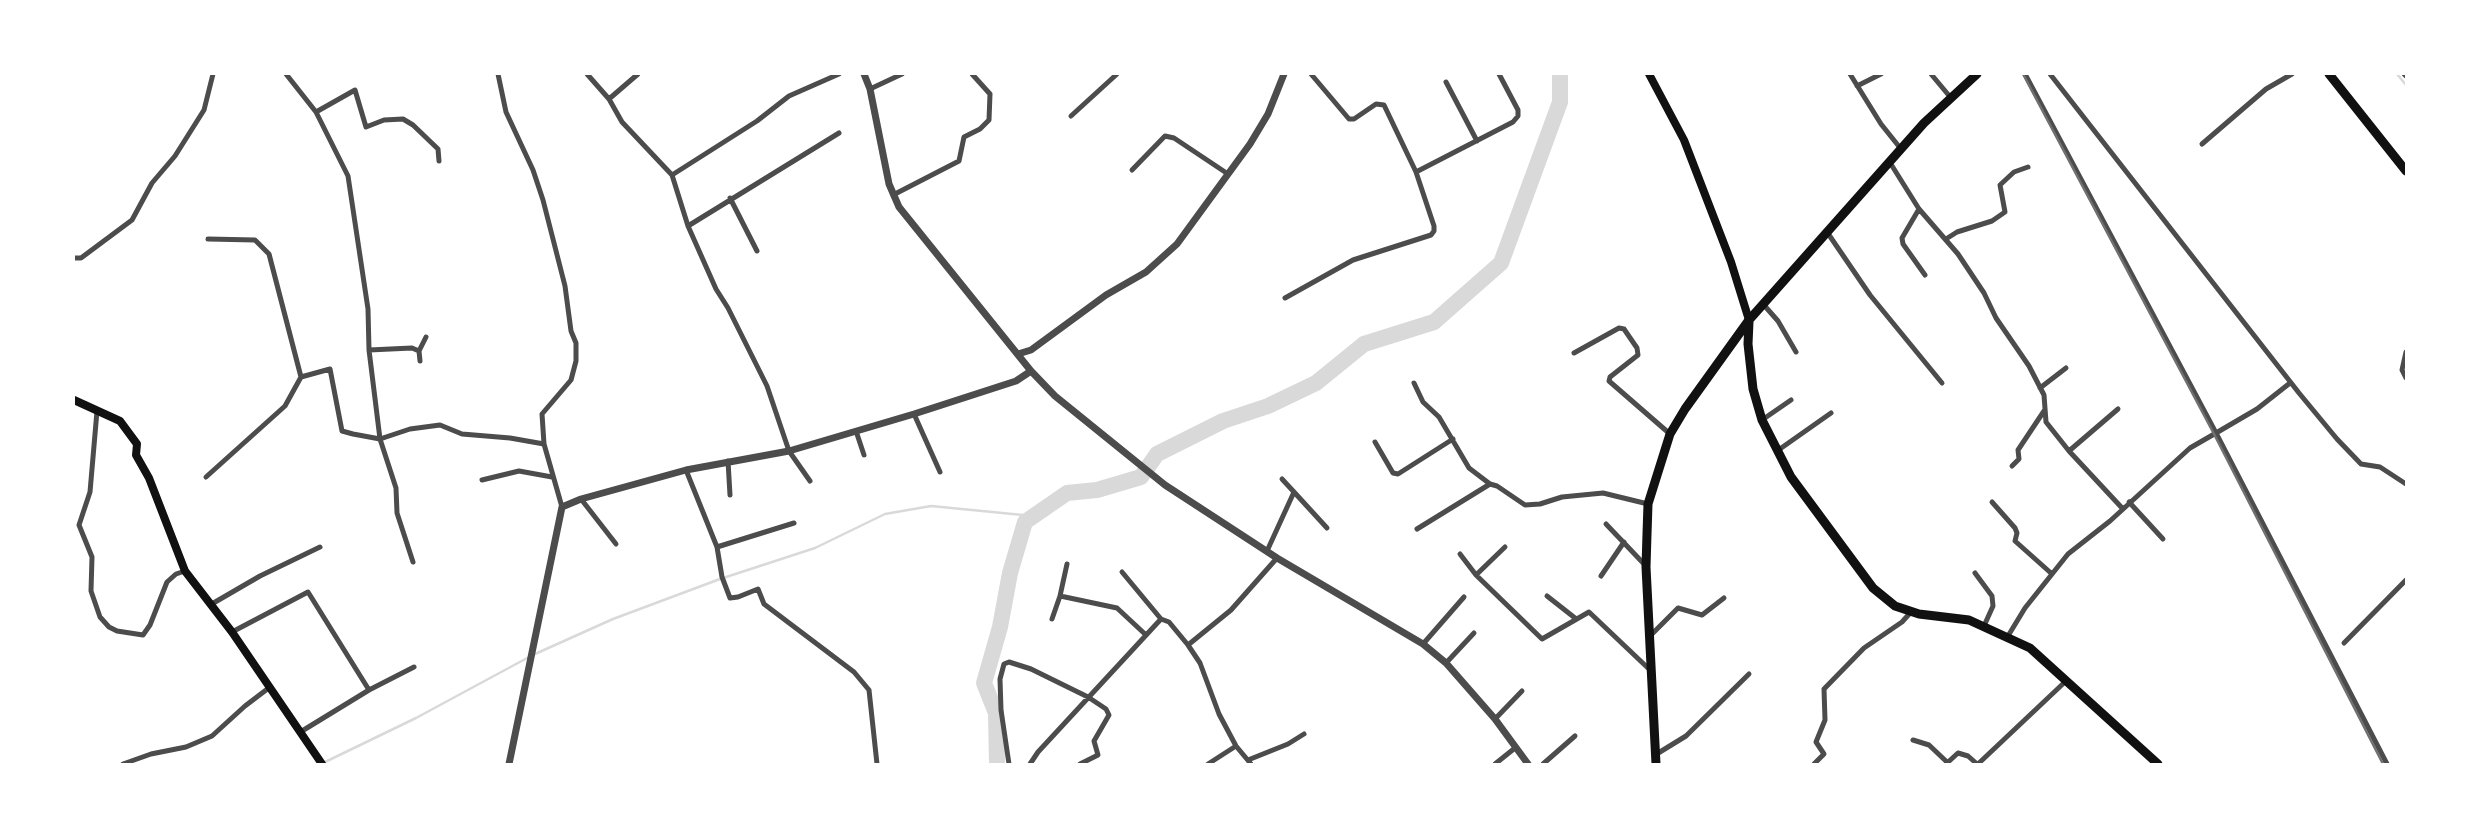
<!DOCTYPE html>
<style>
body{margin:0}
#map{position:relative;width:2480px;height:838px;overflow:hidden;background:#fff;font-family:Lato,sans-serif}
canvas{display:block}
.frame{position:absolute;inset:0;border:75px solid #fff;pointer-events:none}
</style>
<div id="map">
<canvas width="2480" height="838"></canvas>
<div class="frame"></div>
</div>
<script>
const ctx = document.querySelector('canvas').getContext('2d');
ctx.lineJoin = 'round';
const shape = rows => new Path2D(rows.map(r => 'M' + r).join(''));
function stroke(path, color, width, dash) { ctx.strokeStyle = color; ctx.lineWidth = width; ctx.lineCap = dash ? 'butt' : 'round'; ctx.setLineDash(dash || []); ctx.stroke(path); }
const stream = shape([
 [2397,74,2406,85],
 [535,654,613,619,720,579,815,548,885,514,931,506,1033,516],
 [323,763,416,718,529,657]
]);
const river = shape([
 [997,764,996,713,984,683,1000,627,1010,573,1025,522,1067,493,1097,490,1141,477,1157,454,1223,421,1268,406,1316,383,1364,344,1434,322,1501,263,1560,102,1560,74]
]);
const minor = shape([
 [286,74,316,112,348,176,368,309,369,350,380,439,396,488,397,513,413,562],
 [498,74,506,112,533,170,543,200,565,286,571,331,576,343,576,361,571,380,542,414,544,444,562,507],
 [587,74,609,99,622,122,672,175,688,226,716,289,728,308,767,386,789,451,810,481],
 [1850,74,1881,124,1901,149],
 [1931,74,1951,98],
 [2050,74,2299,393,2337,439,2361,464,2380,467,2406,484],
 [2404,74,2406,76],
 [1446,82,1477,141],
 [1857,86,1881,74],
 [870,89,902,74],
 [609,99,638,74],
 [316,112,355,90,366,127,384,120,403,119,413,125,438,149,439,161],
 [1071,116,1117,74],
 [2202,144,2266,89,2292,74],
 [1889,161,1919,209,1958,254,1984,293,1996,318,2029,366,2044,395,2046,422,2069,451,2123,509],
 [1132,170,1165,136,1174,138,1228,174],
 [1416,172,1513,122,1518,116,1518,110,1499,74],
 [672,175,757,121,789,96,839,74],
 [893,195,959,161,964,137,980,129,989,120,990,94,972,74],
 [730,198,757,251],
 [1919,209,1902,238,1903,244,1925,275],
 [688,226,839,133],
 [1827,232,1870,295,1942,383],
 [1946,239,1957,232,1992,221,2005,212,2000,185,2014,172,2028,167],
 [74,258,81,258,132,220,152,183,175,156,204,110,213,74],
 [1285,298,1353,260,1431,235,1434,231,1434,226,1416,172,1384,105,1376,104,1354,119,1349,119,1311,74],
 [1763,304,1778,321,1796,352],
 [369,350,412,348,419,351,420,361],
 [419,351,426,337],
 [2406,352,2402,370,2406,378],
 [1574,353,1619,328,1624,329,1637,348,1638,355,1610,377,1609,381,1670,434],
 [301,377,330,369,342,431,353,434,380,439,410,429,440,425,462,434,510,438,544,444],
 [1414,383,1423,402,1439,417,1469,468,1490,484,1497,486,1525,505,1540,504,1562,497,1603,493,1648,504],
 [2290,383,2257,409,2216,433,2387,764],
 [2040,388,2066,368],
 [97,411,90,492,79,525,92,557,91,591,100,617,109,627,117,631,143,635,150,625,167,582,176,574,185,571],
 [914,414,940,472],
 [1762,420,1791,400],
 [856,431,864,455],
 [1375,442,1393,473,1398,474,1453,439],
 [1777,451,1831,413],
 [2069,451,2118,409],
 [728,461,730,495],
 [2012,466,2019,459,2018,450,2044,411],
 [686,470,717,547,722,577,730,598,738,597,758,589,764,604,854,672,869,690,877,764],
 [206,477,285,406,301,377,269,254,255,240,208,239],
 [1282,479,1294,492],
 [482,480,519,471,552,477],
 [581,499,616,544],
 [1992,502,2015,528,2017,533,2015,541,2052,574],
 [2129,502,2163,539],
 [1606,524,1645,565],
 [1417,529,1490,484],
 [717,547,794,523],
 [1267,551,1294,492,1327,528],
 [1460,554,1476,575,1542,639,1589,612,1649,669],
 [1122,572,1161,619],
 [1975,573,1992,596,1993,606,1984,626],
 [1476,575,1505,547],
 [1601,576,1624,542],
 [1060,596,1067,564],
 [1547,596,1575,618],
 [210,605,260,576,320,547],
 [1052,619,1060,596,1065,597,1117,608,1146,635],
 [232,632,308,592,369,690],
 [1650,636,1678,608,1702,615,1724,598],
 [2008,636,2025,608,2068,554,2110,521,2190,448,2216,433,2025,74],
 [2344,643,2406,580],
 [1423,644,1464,597],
 [1188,645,1200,663,1219,714,1236,746,1251,764],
 [1446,663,1474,633],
 [1495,719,1522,691],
 [302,731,369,690,414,667],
 [1913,740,1929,745,1948,763],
 [1655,755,1686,736,1749,674],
 [1248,760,1288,744,1304,734],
 [123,764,151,754,186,747,212,736,245,706,270,687],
 [1009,764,1001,710,1000,679,1004,664,1009,662,1031,669,1088,697,1106,709,1109,715,1094,741,1098,755,1080,764],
 [1030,764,1038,752,1161,619,1169,622,1188,645,1231,610,1277,558],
 [1208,764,1236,746],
 [1495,764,1515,748],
 [1543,764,1575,736],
 [1814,764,1824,754,1816,742,1825,720,1824,689,1864,648,1902,622,1911,612],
 [1946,764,1958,753,1968,756,1977,764],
 [1978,764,2067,680]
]);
const tertiary = shape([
 [864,74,870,89,889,184,899,207,1031,371,1055,396,1165,485,1277,558,1423,644,1446,663,1495,719,1528,764],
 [1018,354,1031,350,1106,295,1146,272,1177,244,1250,144,1268,114,1284,74],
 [509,764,562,507,581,499,686,470,789,451,914,414,1016,381,1031,371]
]);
const secondary = shape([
 [1649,74,1684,140,1731,262,1749,320],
 [74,400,120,421,137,444,136,455,149,478,185,571,232,632,322,764]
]);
const primary = shape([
 [2329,74,2406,171],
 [1749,322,1748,344,1753,389,1762,420,1791,477,1873,588,1895,606,1919,614,1969,620,2030,648,2158,764],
 [1656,764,1646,567,1647,534,1648,504,1670,434,1685,409,1749,320,1924,123,1977,74]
]);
const rail = shape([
 [2023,74,2214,434,2383,764]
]);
stroke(stream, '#d9d9d9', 2.5);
stroke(river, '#d9d9d9', 16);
stroke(minor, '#4c4c4c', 5);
stroke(tertiary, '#4c4c4c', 7);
stroke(secondary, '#111', 8);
stroke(primary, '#111', 9);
stroke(rail, '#707070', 2.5);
</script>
